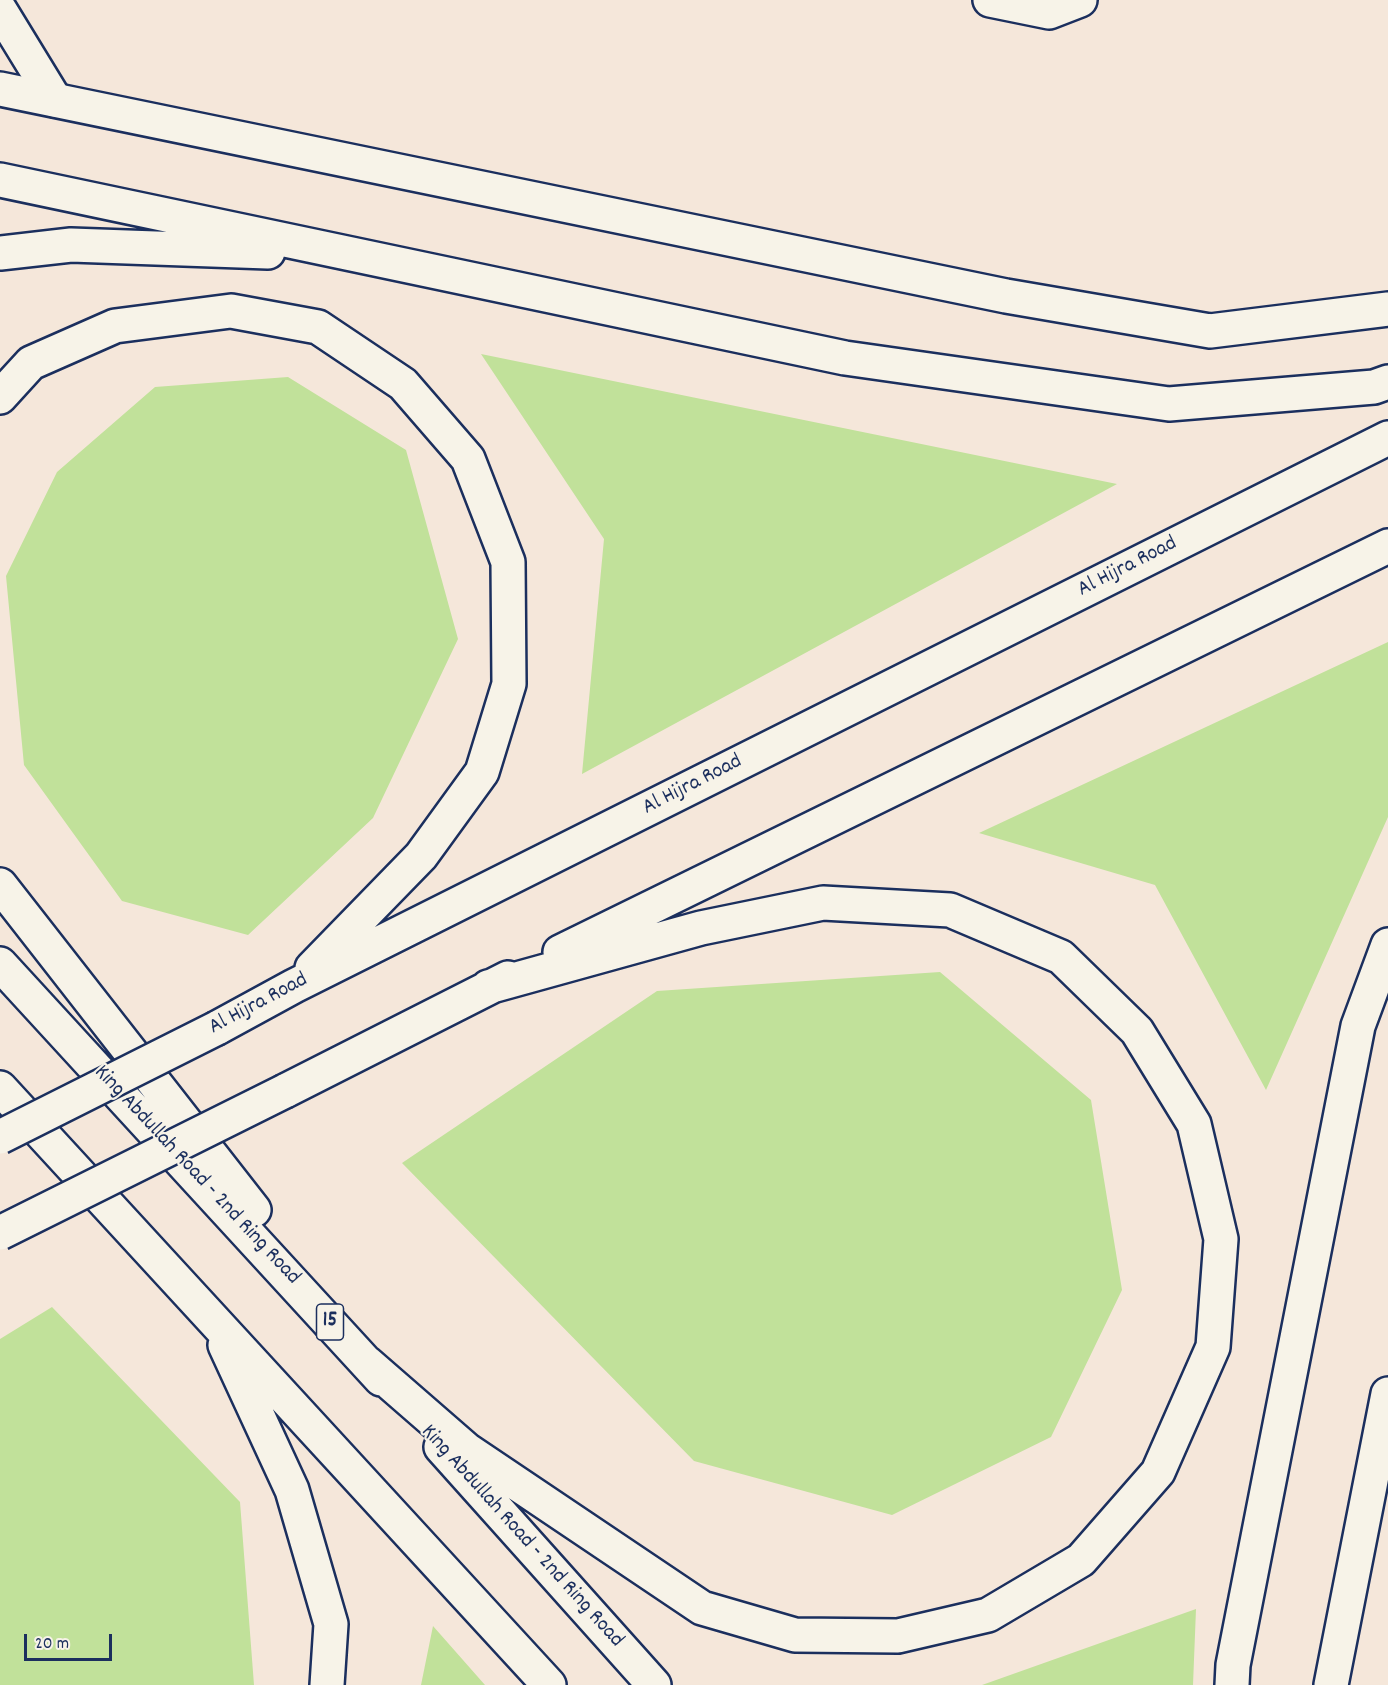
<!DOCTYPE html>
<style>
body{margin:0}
#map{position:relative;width:1388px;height:1685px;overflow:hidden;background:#f5e7da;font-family:Dekko,sans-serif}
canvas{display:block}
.scale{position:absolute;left:24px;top:1634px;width:88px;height:27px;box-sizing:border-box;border:3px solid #1b2f5e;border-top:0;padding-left:8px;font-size:18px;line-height:21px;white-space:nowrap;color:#1b2f5e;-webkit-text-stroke:4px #f7f3e8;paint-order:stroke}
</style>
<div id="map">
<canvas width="1388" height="1685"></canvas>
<div class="scale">20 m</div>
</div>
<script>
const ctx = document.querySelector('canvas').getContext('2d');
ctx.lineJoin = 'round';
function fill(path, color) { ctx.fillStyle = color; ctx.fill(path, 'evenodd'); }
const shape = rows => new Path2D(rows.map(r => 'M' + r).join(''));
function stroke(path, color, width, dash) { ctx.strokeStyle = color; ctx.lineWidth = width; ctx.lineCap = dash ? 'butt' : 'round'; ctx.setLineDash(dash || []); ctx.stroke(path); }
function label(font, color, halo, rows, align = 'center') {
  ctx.font = font + ' Dekko,sans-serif'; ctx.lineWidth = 4.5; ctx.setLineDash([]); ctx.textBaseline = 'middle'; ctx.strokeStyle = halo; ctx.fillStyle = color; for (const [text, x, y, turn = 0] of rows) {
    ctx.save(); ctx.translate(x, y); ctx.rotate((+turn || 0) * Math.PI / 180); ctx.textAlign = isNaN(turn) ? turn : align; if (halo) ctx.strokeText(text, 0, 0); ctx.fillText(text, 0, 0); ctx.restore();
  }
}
const green = shape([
 [481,354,1117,484,582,774,604,539],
 [288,377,406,450,458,639,373,818,248,935,122,901,24,765,6,576,57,472,155,387],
 [1388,642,1388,817,1266,1090,1155,885,979,833],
 [940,972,1091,1100,1122,1290,1051,1437,892,1515,694,1461,402,1163,657,991],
 [52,1307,240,1502,254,1685,0,1685,0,1339],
 [1196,1609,1193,1685,982,1685],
 [433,1626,485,1685,421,1685]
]);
const minor = shape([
 [990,0,1049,12,1080,0],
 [0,10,55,100]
]);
const tertiary = shape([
 [0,89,1006,296,1210,331,1388,309]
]);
const secondary = shape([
 [1331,1685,1388,1394]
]);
const motorway = shape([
 [0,180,845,358,1169,404,1374,387,1388,382],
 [0,253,71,245,268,252],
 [0,397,31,363,115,326,231,311,318,327,403,384,468,459,508,562,509,684,482,772,421,856,312,968],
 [0,885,254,1210],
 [560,952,1388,546],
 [0,964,381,1379],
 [217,1028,294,986,1388,438],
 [0,1088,549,1685],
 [285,1091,508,978],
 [225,1345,292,1490,331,1624,327,1685],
 [367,1363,467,1450,702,1608,795,1635,898,1636,988,1615,1081,1560,1158,1472,1213,1347,1221,1239,1194,1124,1137,1031,1061,957,950,910,823,903,701,928,488,987],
 [441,1447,654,1685],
 [1232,1685,1233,1665,1358,1026,1388,945]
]);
const motorwayBridge = shape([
 [0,1137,217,1028],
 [0,1233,285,1091]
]);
const shields = [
 [330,1322,27]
];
const shieldNames = [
 ["15",330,1322]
];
const streetNames = [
 ["Al Hijra Road",1128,568,-27],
 ["Al Hijra Road",693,786,-27],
 ["Al Hijra Road",259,1005,-28],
 ["King Abdullah Road - 2nd Ring Road",196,1176,47],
 ["King Abdullah Road - 2nd Ring Road",521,1537,48]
];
fill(green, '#c1e19a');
stroke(minor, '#1b2f5e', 38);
stroke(tertiary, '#1b2f5e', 38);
stroke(secondary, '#1b2f5e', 38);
stroke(motorway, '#1b2f5e', 38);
stroke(minor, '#f7f3e8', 33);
stroke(tertiary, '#f7f3e8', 33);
stroke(secondary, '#f7f3e8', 33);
stroke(motorway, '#f7f3e8', 33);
stroke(motorwayBridge, '#1b2f5e', 38, []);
stroke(motorwayBridge, '#f7f3e8', 33);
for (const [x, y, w] of shields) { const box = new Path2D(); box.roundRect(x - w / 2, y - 18, w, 36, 4.5); ctx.fillStyle = '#f7f3e8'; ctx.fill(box); stroke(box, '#1b2f5e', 1.5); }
label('bold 21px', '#1b2f5e', null, shieldNames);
label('22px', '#1b2f5e', '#f7f3e8', streetNames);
</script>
